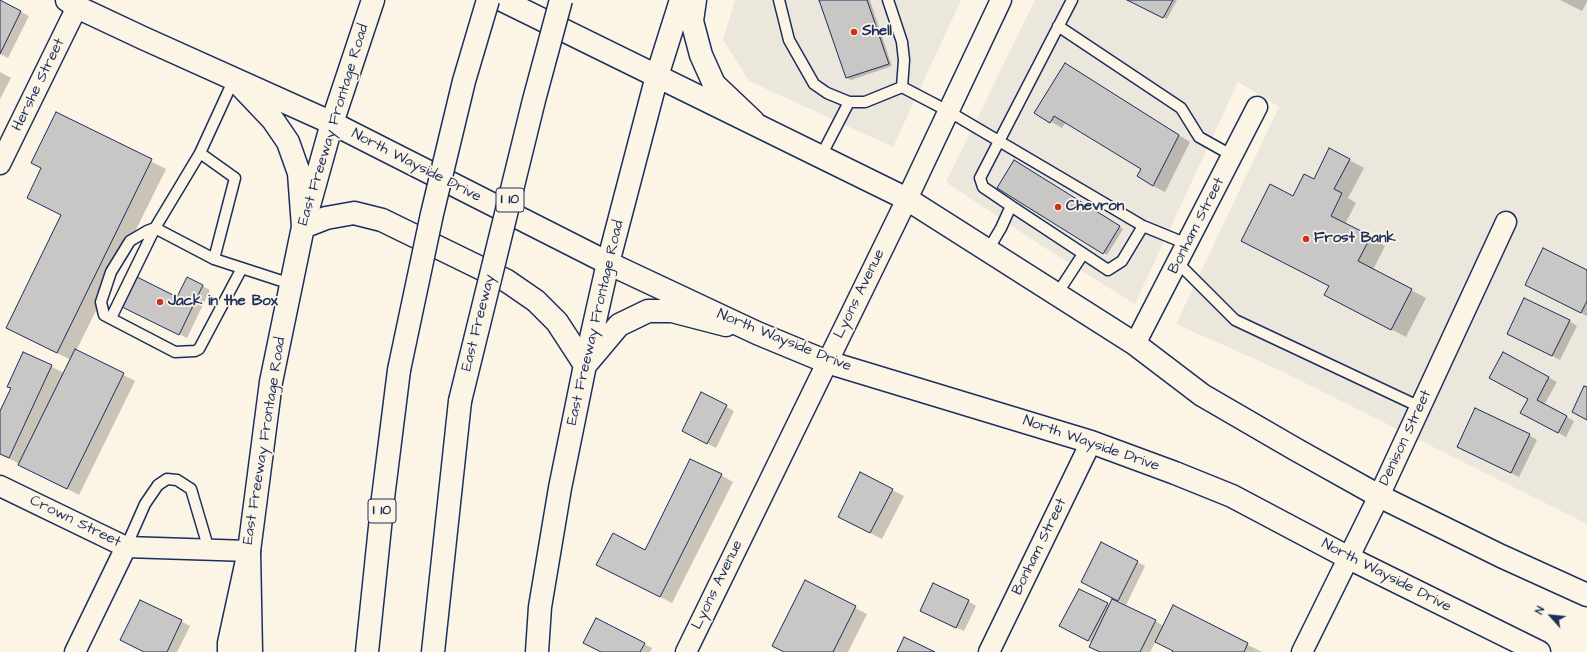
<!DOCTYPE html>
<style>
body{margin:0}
#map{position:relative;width:1587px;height:652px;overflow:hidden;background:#fcf5e5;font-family:"Architects Daughter",sans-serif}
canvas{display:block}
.north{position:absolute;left:1531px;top:596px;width:40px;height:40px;-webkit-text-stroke:3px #fcf5e5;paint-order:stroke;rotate:297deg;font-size:11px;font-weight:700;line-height:16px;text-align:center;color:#1b2f5e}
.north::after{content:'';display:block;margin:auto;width:14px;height:18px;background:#1b2f5e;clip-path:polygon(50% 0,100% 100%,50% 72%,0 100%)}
</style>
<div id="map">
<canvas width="1587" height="652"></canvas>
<div class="north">N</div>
</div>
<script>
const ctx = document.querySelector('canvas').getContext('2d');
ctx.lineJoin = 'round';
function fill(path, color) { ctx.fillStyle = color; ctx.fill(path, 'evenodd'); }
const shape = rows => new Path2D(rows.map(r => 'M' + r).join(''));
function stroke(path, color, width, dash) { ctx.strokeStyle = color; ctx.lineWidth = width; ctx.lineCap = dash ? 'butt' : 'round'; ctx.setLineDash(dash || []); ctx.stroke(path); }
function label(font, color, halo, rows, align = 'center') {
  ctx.font = font + ' "Architects Daughter",sans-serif'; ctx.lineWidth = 3.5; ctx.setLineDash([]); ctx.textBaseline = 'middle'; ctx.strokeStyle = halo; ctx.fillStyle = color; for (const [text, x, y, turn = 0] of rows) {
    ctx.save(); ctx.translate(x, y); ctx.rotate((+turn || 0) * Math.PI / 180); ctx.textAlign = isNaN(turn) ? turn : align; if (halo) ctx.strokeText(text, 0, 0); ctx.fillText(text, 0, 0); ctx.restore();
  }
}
const built = shape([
 [735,0,961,0,893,147,749,81,723,40],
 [1035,0,1587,0,1587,524,1277,369,1176,324,1279,107,1238,82,1135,304,1042,246,946,182]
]);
const shadow = shape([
 [820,0,870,0,892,66,851,80,847,78],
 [1129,0,1177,0,1167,19],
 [1560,0,1587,0,1587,2,1582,11],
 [0,1,29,16,8,58,0,54],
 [1077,71,1190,142,1165,192,1153,186,1142,169,1066,122,1062,128,1035,112],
 [0,72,11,78,0,99],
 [57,113,166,169,76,351,135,381,79,495,0,454,0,412,12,388,24,353,64,373,71,360,7,328,62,216,28,198,43,168],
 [1349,160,1364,168,1348,198,1356,203,1345,224,1385,246,1373,270,1426,298,1406,337,1325,295,1330,286,1242,241,1314,180],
 [1014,162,1123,229,1107,255,998,187],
 [1587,271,1587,316,1534,289],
 [203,286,210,290,187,338,131,311,178,299],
 [1569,321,1577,326,1560,360,1516,338],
 [1503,353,1557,382,1544,405,1574,421,1566,437,1529,417,1529,399],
 [702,394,734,411,716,448,691,435],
 [1529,435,1537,440,1519,477,1458,447],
 [721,475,733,482,672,603,609,571,645,551],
 [892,490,904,496,882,539,850,523],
 [1137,562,1145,566,1126,605,1090,586],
 [805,582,867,614,848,652,784,652],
 [1079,590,1110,606,1155,621,1164,626,1173,607,1262,652,1174,652,1156,641,1150,652,1101,652,1092,643,1069,631],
 [141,601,190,626,177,652,145,652],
 [968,601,976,606,964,631,929,615],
 [644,644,652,648,650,652,602,652]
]);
const building = shape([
 [0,0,21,11,0,54,0,0],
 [819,0,867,0,889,64,846,78,819,0],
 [1127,0,1173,0,1163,18,1127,0],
 [1065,63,1179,135,1153,186,1137,176,1141,169,1054,116,1050,123,1034,113,1065,63],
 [56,112,152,159,57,353,6,328,61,215,27,198,41,168,31,163,56,112],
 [1329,148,1350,159,1334,189,1342,193,1331,216,1371,236,1358,261,1412,289,1391,330,1324,295,1329,286,1241,241,1270,184,1293,196,1304,174,1314,179,1329,148],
 [1014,160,1120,226,1103,254,997,188,1014,160],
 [1543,248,1587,270,1587,301,1581,313,1525,285,1543,248],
 [137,277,177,297,187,277,203,285,179,335,122,307,137,277],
 [1524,298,1570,320,1552,356,1507,334,1524,298],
 [75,349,124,373,67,489,18,465,75,349],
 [23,352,52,365,9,458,0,454,0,411,11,388,7,387,23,352],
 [1503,352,1549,377,1537,400,1567,416,1558,433,1520,413,1528,399,1489,378,1503,352],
 [1584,386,1587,387,1587,420,1572,412,1584,386],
 [701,392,727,405,707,444,682,431,701,392],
 [1475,408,1530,434,1511,473,1457,447,1475,408],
 [690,459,722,474,660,597,596,565,613,533,645,550,690,459],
 [860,472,893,489,870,533,838,517,860,472],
 [1101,542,1138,561,1118,601,1081,582,1101,542],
 [805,580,856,606,833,652,784,652,772,646,805,580],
 [933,583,969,600,956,628,920,611,933,583],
 [1079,589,1108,603,1088,641,1059,626,1079,589],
 [1112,599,1156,620,1140,652,1100,652,1089,647,1112,599],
 [140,600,182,620,167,652,144,652,120,640,140,600],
 [1173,605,1248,643,1244,652,1172,652,1173,651,1155,642,1173,605],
 [596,618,645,643,640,652,601,652,583,643,596,618],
 [904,637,935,652,897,652,904,637]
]);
const lane = shape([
 [779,0,789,40,814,84,827,93,849,102,865,102,902,87],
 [888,0,902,42,904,60,902,87,948,111,1143,226],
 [1058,26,1181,108,1199,137,1233,156],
 [234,79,200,153,235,178,214,259,291,284],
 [200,153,155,228,147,231,130,241,111,272,101,302,104,315,175,352,195,351,199,349,242,268],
 [821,156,849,102],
 [1011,206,1108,270,1122,261,1143,226,1187,244],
 [988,250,1001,228,1011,206,983,187,980,178,1072,0],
 [1178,263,1235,320,1420,407],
 [1057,294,1083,254],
 [111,318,155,228,214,259],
 [126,547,145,504,158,485,167,479,177,480,191,489,209,550]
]);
const street = shape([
 [0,164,77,7],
 [1135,344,1257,107],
 [0,486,126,547,249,551],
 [75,652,126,547],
 [686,652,907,199,1001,0],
 [989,652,1091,442],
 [1302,652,1379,496,1506,222]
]);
const secondary = shape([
 [67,0,77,7,143,38,332,123],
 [695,0,692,21,701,55,714,84,753,121],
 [234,79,273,120,288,142,299,173,303,227,326,218,354,213,382,220,507,281,536,301,557,322,585,365],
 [587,363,619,325,648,311,672,311,726,325],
 [229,652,229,643,249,551,271,382,303,227,332,123,373,0],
 [537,652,540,607,560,488,585,365,608,263,657,76,681,0]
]);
const primary = shape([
 [502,0,907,199,1135,344,1202,395,1295,449,1379,496,1501,556,1587,595],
 [332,123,608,263,757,333,827,362,1091,442,1175,473,1232,496,1349,558,1539,652]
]);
const highway = shape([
 [249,551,251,652],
 [367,652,383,498,399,370],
 [433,652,460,401]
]);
const highwayBridge = shape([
 [399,370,432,214,464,81,488,0],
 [460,401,534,100,561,0]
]);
const markers = [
 [854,32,4,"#c8321e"],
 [1058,207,4,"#c8321e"],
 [1306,239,4,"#c8321e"],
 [160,302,4,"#c8321e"]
];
const shields = [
 [510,200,28],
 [382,511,28]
];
const shieldNames = [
 ["I 10",510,200],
 ["I 10",382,511]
];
const poiNames = [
 ["Shell",862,32],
 ["Chevron",1066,207],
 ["Frost Bank",1314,239],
 ["Jack in the Box",168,302]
];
const streetNames = [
 ["Hershe Street",39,85,-64],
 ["East Freeway Frontage Road",334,125,-73],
 ["North Wayside Drive",416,166,27],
 ["Bonham Street",1197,226,-63],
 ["Lyons Avenue",860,294,-64],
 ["East Freeway",479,323,-76],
 ["East Freeway Frontage Road",596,323,-77],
 ["North Wayside Drive",784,341,22],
 ["Denison Street",1406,438,-65],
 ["East Freeway Frontage Road",265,441,-81],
 ["North Wayside Drive",1091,444,19],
 ["Crown Street",75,522,26],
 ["Bonham Street",1040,547,-64],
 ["North Wayside Drive",1386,576,27],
 ["Lyons Avenue",718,585,-64]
];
fill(built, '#ece7dc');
fill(shadow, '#0003');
fill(building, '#c8c7c6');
stroke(building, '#1b2f5e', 1);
stroke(lane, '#1b2f5e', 13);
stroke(street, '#1b2f5e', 23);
stroke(secondary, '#1b2f5e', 25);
stroke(primary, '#1b2f5e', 25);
stroke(highway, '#1b2f5e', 25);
stroke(lane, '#fcf5e5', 10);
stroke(street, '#fcf5e5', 20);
stroke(secondary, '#fcf5e5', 22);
stroke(primary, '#fcf5e5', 22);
stroke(highway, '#fcf5e5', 22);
stroke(highwayBridge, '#1b2f5e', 25, []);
stroke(highwayBridge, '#fcf5e5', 22);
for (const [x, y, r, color] of markers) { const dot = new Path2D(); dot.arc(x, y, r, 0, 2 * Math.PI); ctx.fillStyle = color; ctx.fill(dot); stroke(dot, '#fcf5e5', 1.5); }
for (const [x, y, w] of shields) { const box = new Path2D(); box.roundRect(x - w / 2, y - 12, w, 24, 3); ctx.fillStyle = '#fcf5e5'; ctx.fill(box); stroke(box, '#1b2f5e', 1); }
label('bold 14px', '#1b2f5e', null, shieldNames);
label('bold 15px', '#1b2f5e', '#fcf5e5', poiNames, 'left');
label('15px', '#1b2f5e', '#fcf5e5', streetNames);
</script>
